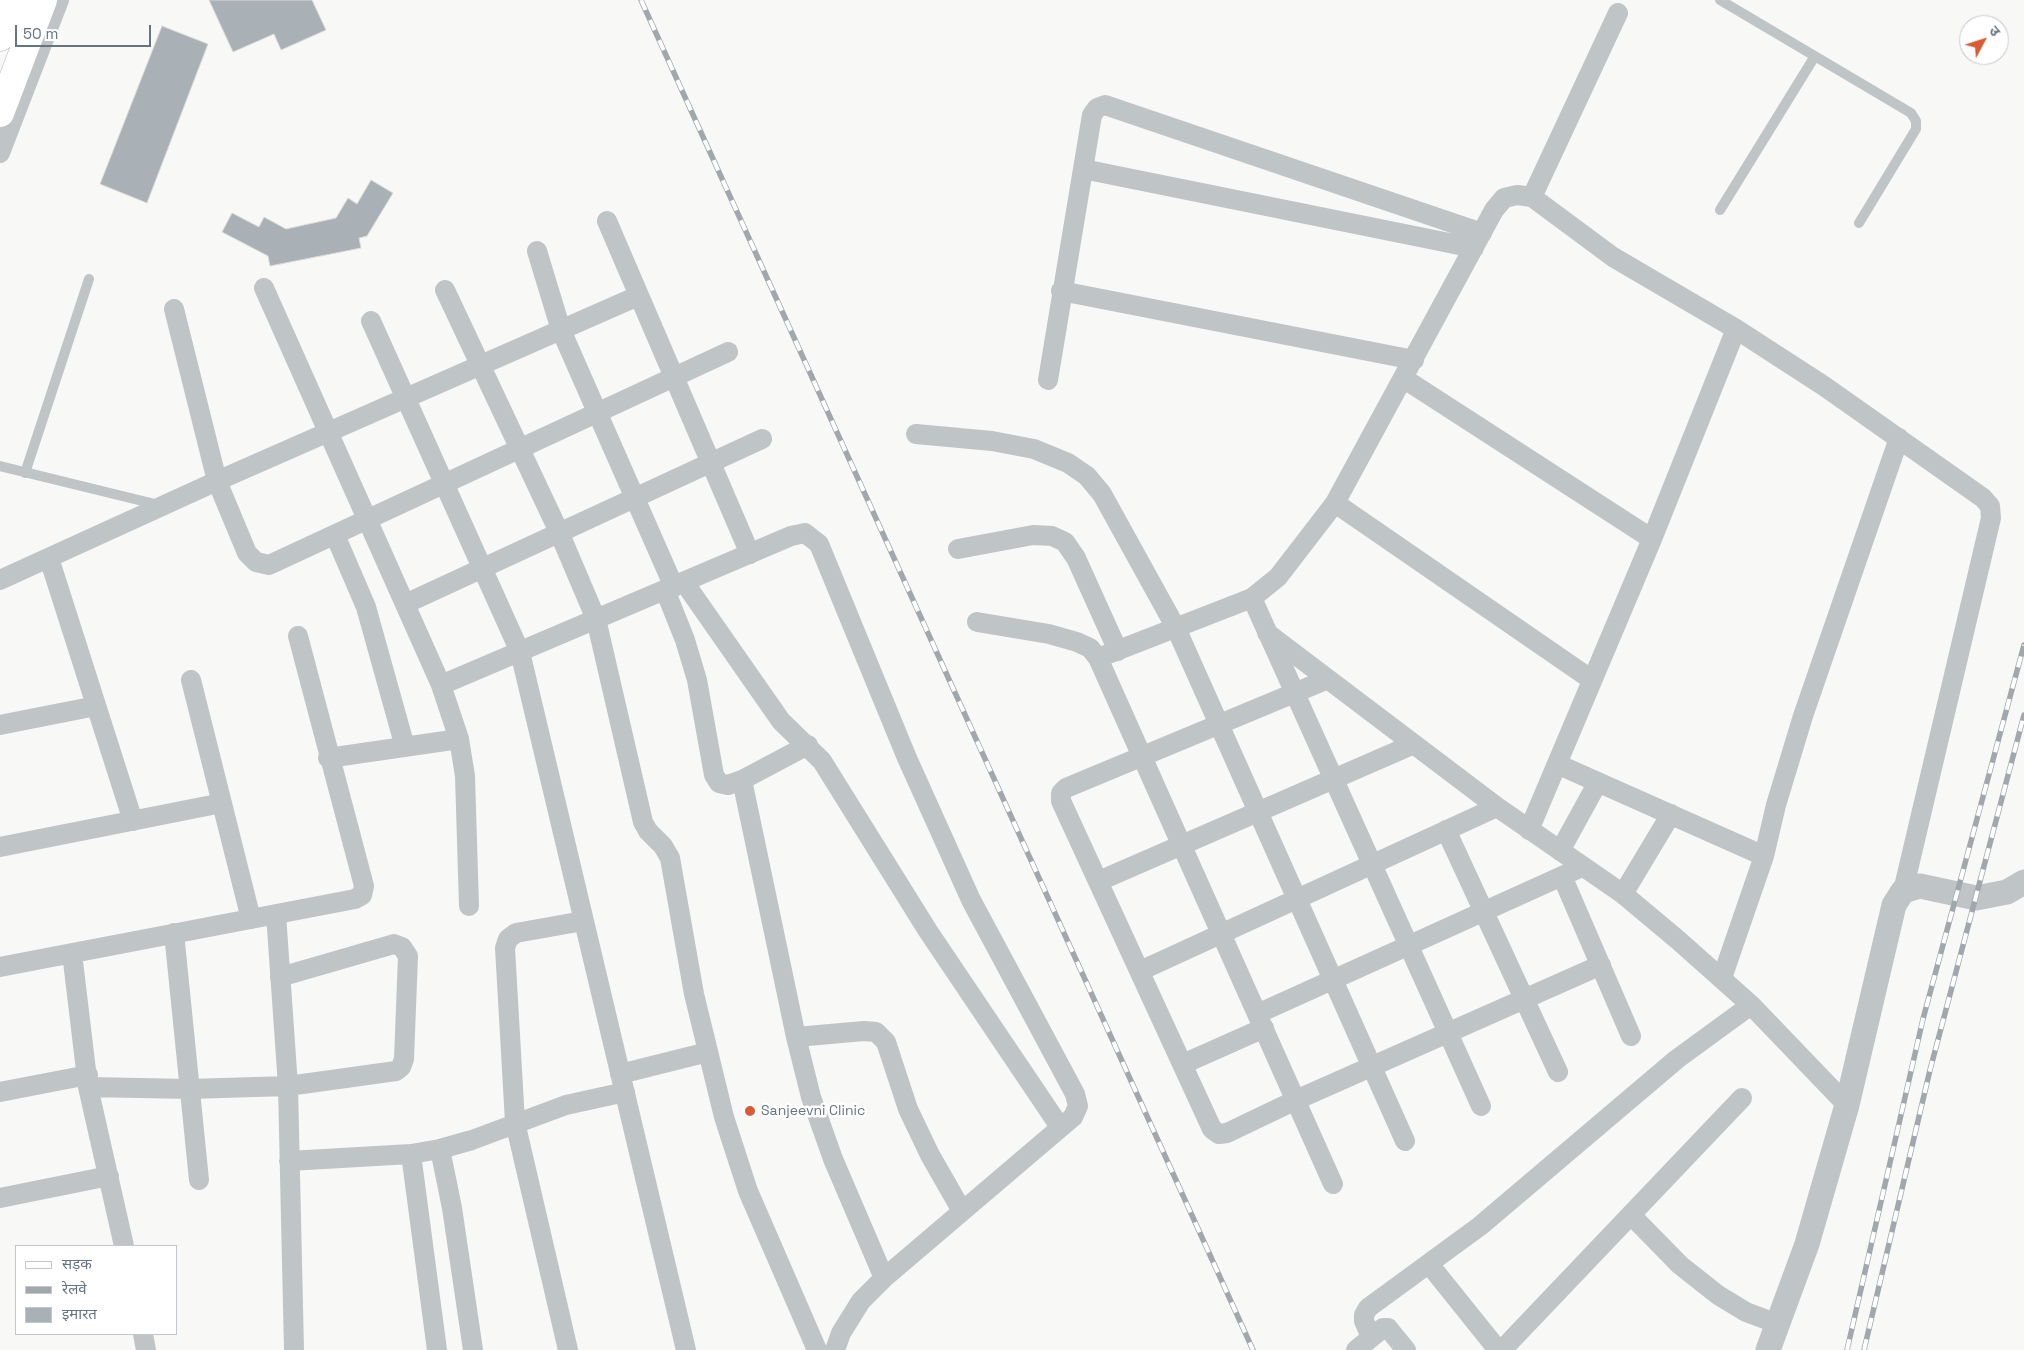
<!DOCTYPE html>
<meta charset="utf-8">
<style>
body{margin:0}
#map{position:relative;width:2024px;height:1350px;overflow:hidden;background:#f8f8f6;font-family:"Space Grotesk","Noto Sans Devanagari",sans-serif}
canvas{display:block}
.legend{position:absolute;left:15px;top:1245px;width:162px;height:90px;box-sizing:border-box;background:#fff;border:1px solid #c1c7cc;margin:0;padding:6px 9px;list-style:none;font-size:15px;color:#65747f}
.legend li{display:flex;align-items:center;gap:10px;height:25px}
.legend b{width:25px;border:1px solid #c1c7cc}
.north{position:absolute;left:1959px;top:15px;width:50px;height:50px;box-sizing:border-box;background:#fff;border:1px solid #c1c7cc;border-radius:50%;rotate:50deg;font-size:14px;font-weight:700;line-height:20px;text-align:center;color:#65747f}
.north::after{content:'';display:block;margin:auto;width:18px;height:22px;background:#d95b35;clip-path:polygon(50% 0,100% 100%,50% 72%,0 100%)}
.scale{position:absolute;left:15px;top:25px;width:136px;height:22px;box-sizing:border-box;border:2px solid #65747f;border-top:0;padding-left:6px;font-size:15px;line-height:18px;white-space:nowrap;color:#65747f;-webkit-text-stroke:4px #fff;paint-order:stroke}
</style>
<div id="map">
<canvas width="2024" height="1350"></canvas>
<ul class="legend">
<li><b style="height:6px;background:#fff"></b>सड़क</li>
<li><b style="height:6px;background:#a1a8ad"></b>रेलवे</li>
<li><b style="height:14px;background:#a9b1b6"></b>इमारत</li>
</ul>
<div class="north">उ</div>
<div class="scale">50 m</div>
</div>
<script>
const ctx = document.querySelector('canvas').getContext('2d');
ctx.lineJoin = 'round';
function fill(path, color) { ctx.fillStyle = color; ctx.fill(path, 'evenodd'); }
const shape = rows => new Path2D(rows.map(r => 'M' + r).join(''));
function stroke(path, color, width, dash) { ctx.strokeStyle = color; ctx.lineWidth = width; ctx.lineCap = dash ? 'butt' : 'round'; ctx.setLineDash(dash || []); ctx.stroke(path); }
function label(font, color, halo, rows, align = 'center') {
  ctx.font = font + ' "Space Grotesk",sans-serif'; ctx.lineWidth = 5; ctx.setLineDash([]); ctx.textBaseline = 'middle'; ctx.strokeStyle = halo; ctx.fillStyle = color; for (const [text, x, y, turn = 0] of rows) {
    ctx.save(); ctx.translate(x, y); ctx.rotate((+turn || 0) * Math.PI / 180); ctx.textAlign = isNaN(turn) ? turn : align; if (halo) ctx.strokeText(text, 0, 0); ctx.fillText(text, 0, 0); ctx.restore();
  }
}
const building = shape([
 [209,0,312,0,326,30,281,50,274,34,233,52,209,0],
 [162,26,208,44,147,203,100,184,162,26],
 [371,180,393,193,367,236,359,238,361,248,270,266,268,256,222,232,232,213,259,227,264,217,286,229,336,218,348,198,357,204,371,180]
]);
const service = shape([
 [1720,0,1911,113,1916,121,1916,129,1859,223],
 [1720,210,1815,56],
 [0,466,159,505],
 [25,473,89,279]
]);
const minor = shape([
 [0,153,59,0],
 [1083,169,1474,248],
 [1532,197,1618,13],
 [607,221,750,554],
 [537,251,561,330,674,587],
 [264,288,441,685,459,739,465,776,469,906],
 [445,290,559,532,596,619,643,822,648,831,663,846,670,858,694,994,724,1117,748,1191,817,1350],
 [1061,291,1414,360],
 [174,309,217,481,247,553,256,562,269,565,728,352],
 [371,321,520,652,686,1350],
 [1403,378,1652,539],
 [1048,380,1092,115,1097,108,1105,105,1482,233],
 [916,434,992,441,1034,449,1068,463,1087,476,1102,494,1176,628,1405,1141],
 [1335,503,1592,680],
 [335,535,366,607,405,747],
 [958,549,1033,535,1052,536,1065,542,1076,558,1118,651],
 [49,558,133,821],
 [0,580,217,481,638,296],
 [684,582,781,721,822,761,928,931,1060,1127],
 [665,590,685,640,697,680,714,775,719,783,728,785,742,780,796,1037,811,1097,833,1159,884,1278],
 [1252,598,1481,1106],
 [405,604,762,439],
 [977,622,1049,634,1077,642,1090,648,1098,658],
 [1267,633,1497,807,1623,894,1678,940,1751,1005,1847,1105],
 [1328,679,1066,788,1061,793,1061,801,1212,1129,1219,1134,1227,1133,1296,1100,1601,965],
 [191,680,251,919],
 [441,685,791,536,805,533,819,544,907,758,971,900,1075,1094,1078,1106,1073,1117,884,1278,861,1301,841,1333,835,1350],
 [0,725,96,706],
 [328,758,459,739],
 [1557,764,1764,856],
 [742,780,808,745],
 [1446,830,1558,1072],
 [1529,830,1652,539,1736,329],
 [0,847,222,803],
 [1560,851,1598,782],
 [1562,876,1631,1036],
 [1099,881,1414,744],
 [1623,894,1671,814],
 [276,914,288,1086,294,1350],
 [174,933,199,1180],
 [72,953,88,1087,124,1246],
 [0,967,355,899,362,895,364,886,298,636],
 [1140,971,1497,807],
 [1722,978,1764,856,1776,805,1803,716,1899,438],
 [1257,1014,1582,867],
 [796,1037,864,1031,876,1032,886,1042,908,1109,930,1155,962,1211],
 [1183,1064,1264,1028],
 [620,1074,708,1052],
 [88,1087,190,1089,288,1086,396,1071,401,1067,404,1059,408,956,402,947,394,944,280,977],
 [0,1092,88,1075],
 [440,1149,472,1140,566,1105,625,1092],
 [411,1154,437,1350],
 [289,1161,411,1154,440,1149,452,1208,473,1350],
 [1333,1184,1098,658,1252,598,1278,577,1335,503,1494,210,1504,198,1517,195,1532,197,1613,257,1736,329,1824,386,1983,498,1990,506,1991,518,1903,891],
 [0,1198,109,1176],
 [1631,1215,1680,1265,1718,1295,1746,1312,1778,1324],
 [1429,1264,1498,1350],
 [143,1334,146,1350],
 [1371,1337,1364,1321,1364,1315,1368,1308,1480,1226,1677,1059,1751,1005],
 [568,1350,515,1122,505,948,508,939,516,933,583,921],
 [1356,1350,1383,1328,1388,1328,1406,1350],
 [1502,1350,1742,1098]
]);
const tertiary = shape([
 [1768,1350,1807,1244,1847,1105,1894,905,1903,891,1920,886,1976,898,2007,892,2024,882]
]);
const primary = shape([
 [0,37,14,0],
 [0,113,43,0]
]);
const rail = shape([
 [641,0,1253,1350],
 [1847,1350,1923,1019,2024,645],
 [1864,1350,1930,1070,2024,715]
]);
const markers = [
 [750,1111,6,"#d95b35"]
];
const poiNames = [
 ["Sanjeevni Clinic",761,1111]
];
fill(building, '#a9b1b6');
stroke(building, '#dadad8', 1);
stroke(primary, '#b3b8bc', 29);
stroke(service, '#bfc4c7', 10);
stroke(minor, '#bfc4c7', 20);
stroke(tertiary, '#bfc4c7', 25);
stroke(primary, '#fff', 28);
stroke(rail, '#a1a8ad', 5.5);
stroke(rail, '#fff', 4, [11]);
for (const [x, y, r, color] of markers) { const dot = new Path2D(); dot.arc(x, y, r, 0, 2 * Math.PI); ctx.fillStyle = color; ctx.fill(dot); stroke(dot, '#fff', 2); }
label('14px', '#65747f', '#fff', poiNames, 'left');
</script>
